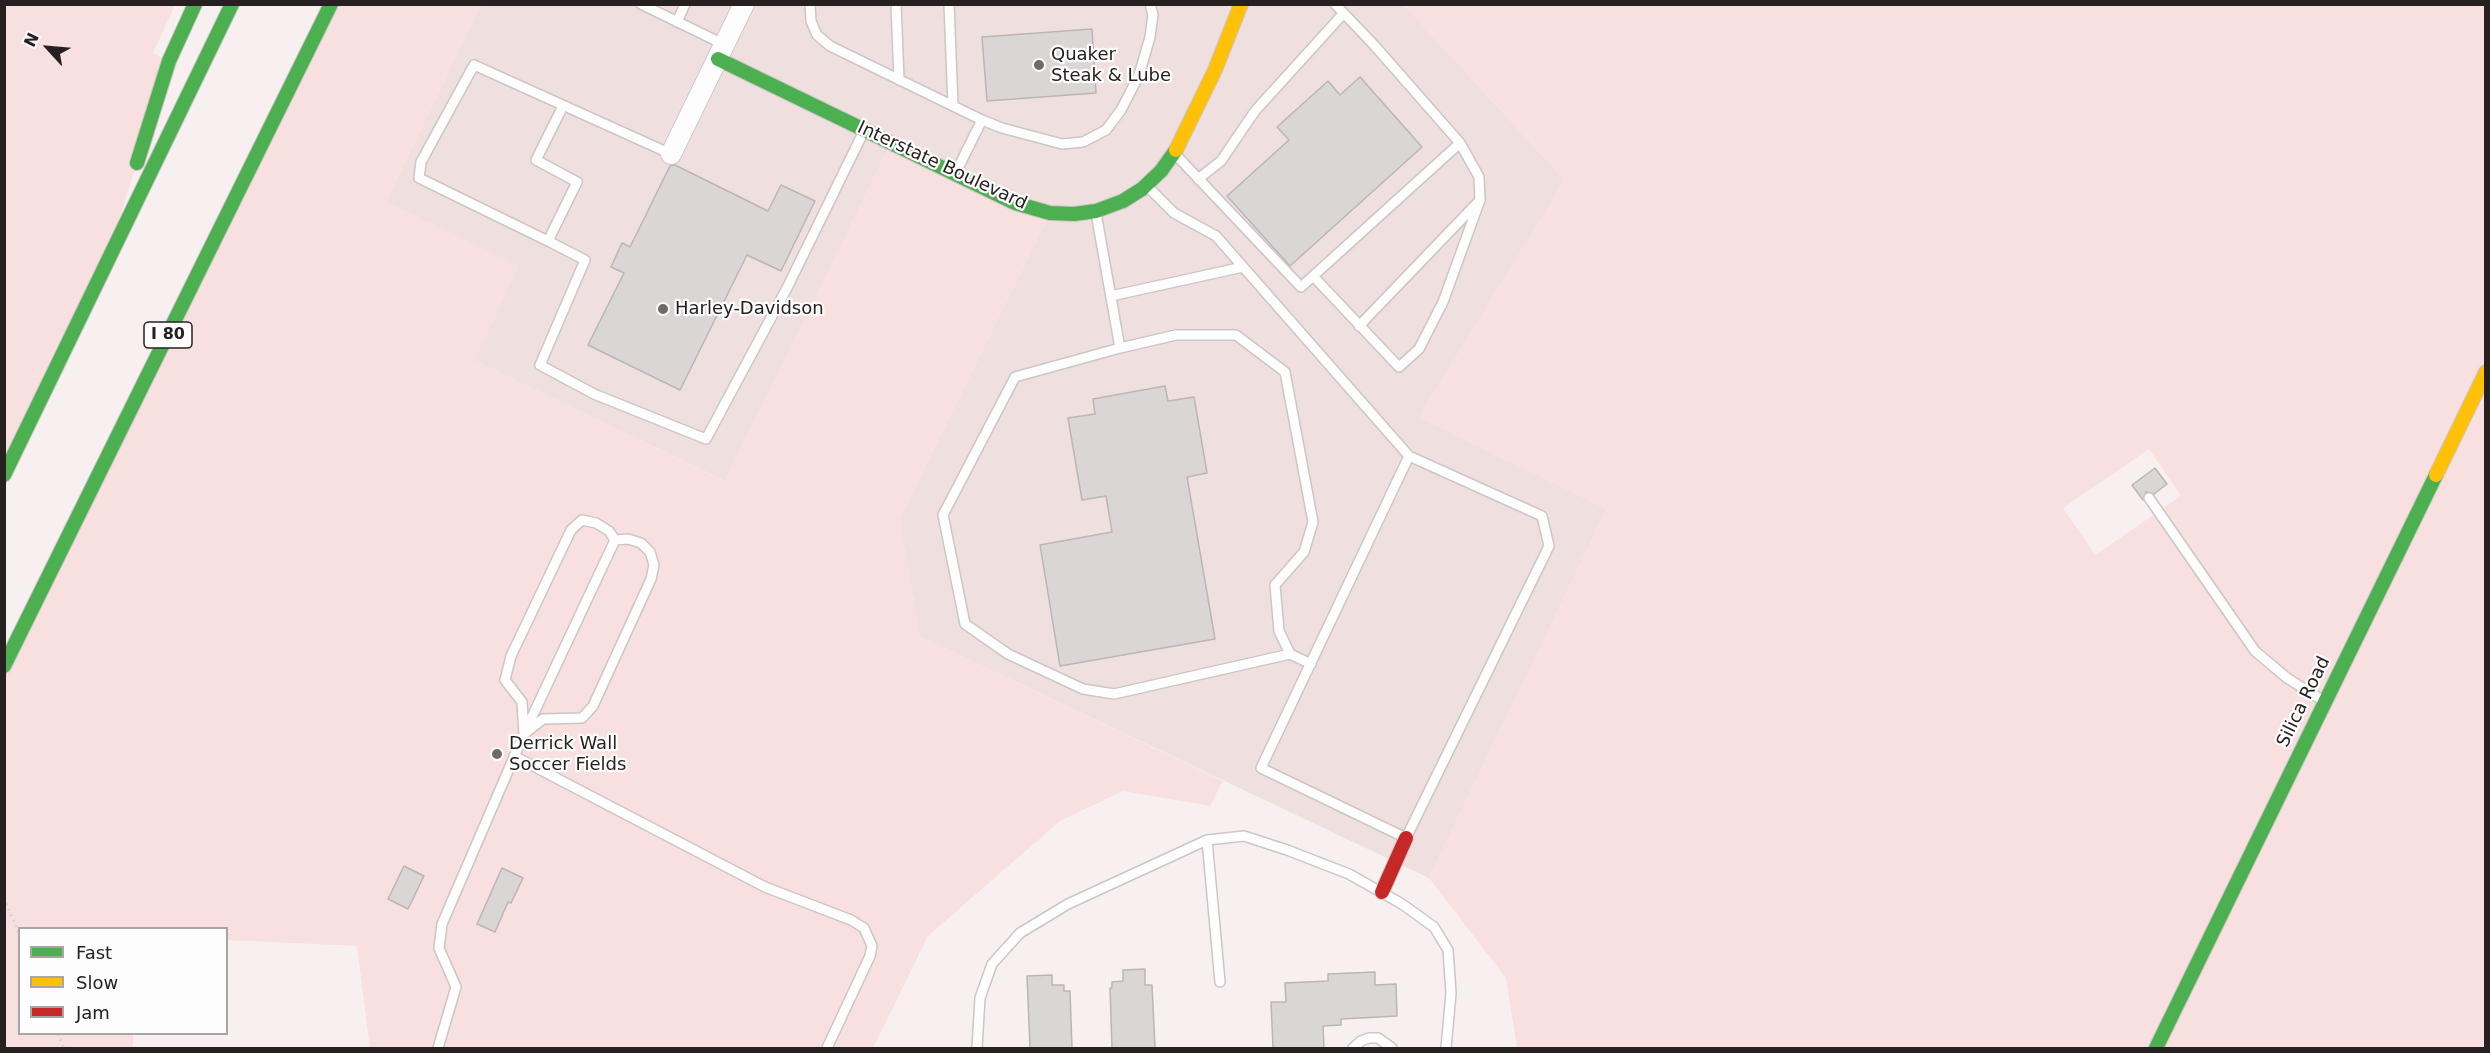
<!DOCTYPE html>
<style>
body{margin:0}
#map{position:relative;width:2490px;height:1053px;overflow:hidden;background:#f8f0f0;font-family:"DejaVu Sans",sans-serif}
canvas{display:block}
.frame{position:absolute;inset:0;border:6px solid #262120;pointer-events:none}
.legend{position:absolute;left:18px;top:927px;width:210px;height:108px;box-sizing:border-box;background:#fdfdfd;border:2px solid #a7a5a5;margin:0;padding:8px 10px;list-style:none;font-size:18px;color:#262120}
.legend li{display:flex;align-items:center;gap:12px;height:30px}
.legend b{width:30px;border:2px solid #a7a5a5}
.north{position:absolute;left:18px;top:18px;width:60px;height:60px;-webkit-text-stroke:4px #fdfdfd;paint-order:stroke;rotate:296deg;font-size:16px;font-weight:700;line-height:24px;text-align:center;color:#262120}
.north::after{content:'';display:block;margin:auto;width:21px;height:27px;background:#262120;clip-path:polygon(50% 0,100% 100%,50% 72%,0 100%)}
</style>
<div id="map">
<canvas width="2490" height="1053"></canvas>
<div class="frame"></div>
<ul class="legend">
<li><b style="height:8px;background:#4caf50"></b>Fast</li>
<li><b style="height:8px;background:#ffc107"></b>Slow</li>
<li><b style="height:8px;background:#c62828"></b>Jam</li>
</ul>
<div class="north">N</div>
</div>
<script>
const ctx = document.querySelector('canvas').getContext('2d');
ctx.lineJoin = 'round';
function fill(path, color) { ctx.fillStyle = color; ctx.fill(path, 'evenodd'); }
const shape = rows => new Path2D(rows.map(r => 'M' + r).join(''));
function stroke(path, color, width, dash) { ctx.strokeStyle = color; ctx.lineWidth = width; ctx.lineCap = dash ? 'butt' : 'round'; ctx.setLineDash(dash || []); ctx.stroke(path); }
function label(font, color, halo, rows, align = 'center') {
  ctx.font = font + ' "DejaVu Sans",sans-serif'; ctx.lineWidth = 4.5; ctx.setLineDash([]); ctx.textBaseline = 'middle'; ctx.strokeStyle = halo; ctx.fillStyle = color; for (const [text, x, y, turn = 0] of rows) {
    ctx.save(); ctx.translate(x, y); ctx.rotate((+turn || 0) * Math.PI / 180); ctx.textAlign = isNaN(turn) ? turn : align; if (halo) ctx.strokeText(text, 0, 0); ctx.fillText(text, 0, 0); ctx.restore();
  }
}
const built = shape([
 [481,5,1404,5,1565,180,1419,417,1607,509,1429,878,919,636,899,519,1050,213,891,143,725,481,474,360,386,201]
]);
const green = shape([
 [5,5,175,5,153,53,169,61,103,270,5,475],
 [331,5,481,5,386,201,519,266,475,360,724,481,891,143,1050,213,899,519,919,636,1223,781,1210,806,1123,791,1060,821,928,936,873,1048,370,1048,357,946,227,940,226,928,20,928,20,1034,133,1034,133,1048,5,1048,4,667],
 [1404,5,2485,5,2485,1048,1517,1048,1506,978,1429,878,1607,509,1419,417,1565,180],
 [2149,449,2181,496,2095,555,2063,508]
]);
const building = shape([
 [1092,29,1096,93,987,101,982,37,1092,29],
 [1360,77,1422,147,1290,266,1227,196,1289,140,1277,127,1328,81,1340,95,1360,77],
 [675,165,768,211,781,185,815,201,781,271,747,255,680,390,588,345,624,273,611,267,622,243,630,247,670,166,675,165],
 [1165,386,1168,401,1194,397,1207,473,1187,477,1215,639,1060,666,1040,545,1112,532,1106,496,1082,500,1068,418,1095,414,1093,399,1165,386],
 [2155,468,2167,484,2154,494,2146,492,2143,500,2132,485,2155,468],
 [404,866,424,876,408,909,388,899,404,866],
 [502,868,523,878,511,903,508,902,495,932,477,924,502,868],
 [1145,969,1145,985,1152,985,1155,1048,1112,1048,1110,988,1112,988,1112,982,1123,981,1123,970,1145,969],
 [1375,972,1375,985,1396,984,1397,1016,1341,1019,1341,1025,1323,1026,1324,1048,1273,1048,1271,1002,1286,1002,1285,983,1328,981,1328,974,1375,972],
 [1052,975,1052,985,1064,985,1064,991,1070,991,1072,1048,1030,1048,1027,976,1052,975]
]);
const path = shape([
 [4,898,20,936],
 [58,1034,64,1048]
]);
const lane = shape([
 [641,4,725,45],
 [810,4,811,21,817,35,830,46,982,120],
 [896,4,899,80],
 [949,4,953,106],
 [677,22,685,4],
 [563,106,536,160,577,182,548,241,419,178,421,162,474,65,671,154],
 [1176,155,1301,287,1460,143,1374,45,1335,4],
 [956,172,982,120,1002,128,1062,144,1083,142,1106,130,1121,110,1139,75,1150,37,1153,15,1150,4],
 [1198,179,1221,161,1255,111,1343,14],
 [1148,187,1174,213,1216,236,1409,456,1261,768,1406,838,1549,546,1542,516,1409,456],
 [1096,213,1120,348,1015,377,943,515,965,624,1008,654,1083,689,1114,694,1290,654,1311,664],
 [548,241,585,260,540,365,594,394,706,439,787,288,863,133],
 [1313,276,1399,367,1419,349,1443,302,1480,200],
 [1111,296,1243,267],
 [1359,326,1480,200,1479,177,1460,143],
 [1120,348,1176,335,1236,335,1285,372,1313,522,1304,552,1275,585,1279,631,1290,654],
 [2149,498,2255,651,2287,678,2322,700],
 [582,520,596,523,609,531,615,540,628,539,641,543,650,552,654,565,651,579,593,706,582,718,543,719,524,734,522,702,505,680,511,656,571,530,582,520],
 [514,756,765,887,851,920,864,928,872,946,870,956,827,1048],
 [1207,840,1220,982],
 [438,1048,456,987,439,948,442,924,524,734,615,540],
 [977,1048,980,998,992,964,1020,933,1068,904,1207,840,1244,836,1287,850,1349,874,1402,904,1434,927,1448,950,1451,993,1446,1048],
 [1353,1048,1361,1041,1369,1038,1378,1038,1392,1048]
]);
const street = shape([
 [671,154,744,4]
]);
const fast = shape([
 [718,59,1015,203,1050,213,1074,214,1096,211,1123,201,1142,189,1161,171,1176,150],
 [137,163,169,61,195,4],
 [4,475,232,4],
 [4,666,331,4],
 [2156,1048,2436,475]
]);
const slow = shape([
 [1176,150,1215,70,1241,4],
 [2436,475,2486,372]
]);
const jam = shape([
 [1382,892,1406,838]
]);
const markers = [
 [1039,65,6,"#706969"],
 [663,309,6,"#706969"],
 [497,754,6,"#706969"]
];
const shields = [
 [168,335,48]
];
const shieldNames = [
 ["I 80",168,335]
];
const poiNames = [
 ["Quaker",1051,55],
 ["Steak & Lube",1051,76],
 ["Harley-Davidson",675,309],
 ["Derrick Wall",509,744],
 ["Soccer Fields",509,765]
];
const streetNames = [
 ["Interstate Boulevard",942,166,25],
 ["Silica Road",2304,702,-64]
];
fill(built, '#efdfdf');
fill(green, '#f7e0df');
fill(building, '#dbd6d6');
stroke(building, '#bcb5b5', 1.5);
stroke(lane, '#ccc6c6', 12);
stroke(street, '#ccc6c6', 22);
stroke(fast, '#ccc6c6', 16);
stroke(slow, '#ccc6c6', 16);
stroke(jam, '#ccc6c6', 16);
stroke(path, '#d1cfcf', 3, [1.5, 4.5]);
stroke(lane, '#fefdfd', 9);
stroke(street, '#fefdfd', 20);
stroke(fast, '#4caf50', 14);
stroke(slow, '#ffc107', 14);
stroke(jam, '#c62828', 14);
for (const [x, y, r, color] of markers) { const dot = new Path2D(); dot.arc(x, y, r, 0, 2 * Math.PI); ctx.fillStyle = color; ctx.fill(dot); stroke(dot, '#fdfdfd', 2); }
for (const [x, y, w] of shields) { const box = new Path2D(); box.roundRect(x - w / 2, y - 13, w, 26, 4.5); ctx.fillStyle = '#fdfdfd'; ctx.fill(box); stroke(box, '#262120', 1.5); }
label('bold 16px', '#262120', null, shieldNames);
label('18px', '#262120', '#fdfdfd', poiNames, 'left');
label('18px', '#262120', '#fdfdfd', streetNames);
</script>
